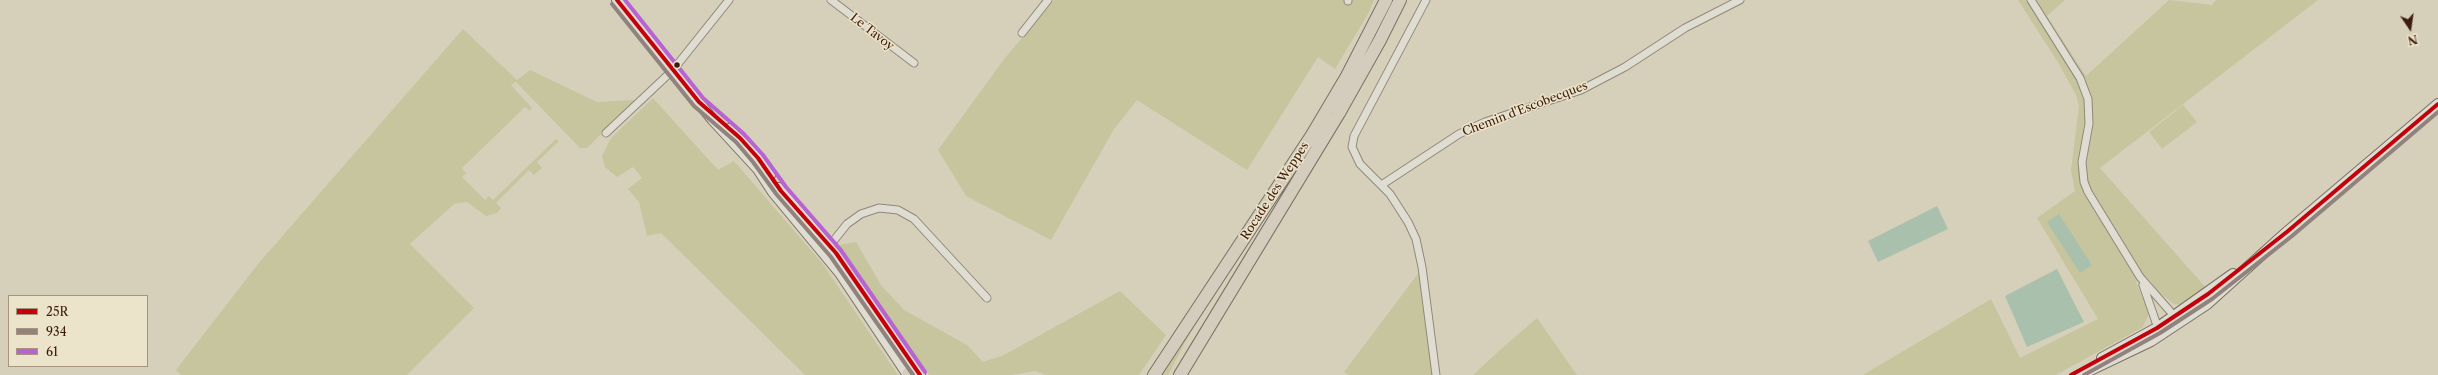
<!DOCTYPE html>
<style>
body{margin:0}
#map{position:relative;width:2438px;height:375px;overflow:hidden;background:#d6d0ba;font-family:"Libre Caslon Text",serif}
canvas{display:block}
.legend{position:absolute;left:8px;top:295px;width:140px;height:72px;box-sizing:border-box;background:#ece4ca;border:1px solid #a6947e;margin:0;padding:5px 7px;list-style:none;font-size:12px;color:#3e1c0d}
.legend li{display:flex;align-items:center;gap:8px;height:20px}
.legend b{width:20px;border:1px solid #a6947e}
.north{position:absolute;left:2390px;top:8px;width:40px;height:40px;-webkit-text-stroke:3px #ece4ca;paint-order:stroke;rotate:167deg;font-size:11px;font-weight:700;line-height:16px;text-align:center;color:#3e1c0d}
.north::after{content:'';display:block;margin:auto;width:14px;height:18px;background:#3e1c0d;clip-path:polygon(50% 0,100% 100%,50% 72%,0 100%)}
</style>
<div id="map">
<canvas width="2438" height="375"></canvas>
<ul class="legend">
<li><b style="height:5px;background:#c5000a"></b>25R</li>
<li><b style="height:5px;background:#90827c"></b>934</li>
<li><b style="height:5px;background:#b863d3"></b>61</li>
</ul>
<div class="north">N</div>
</div>
<script>
const ctx = document.querySelector('canvas').getContext('2d');
ctx.lineJoin = 'round';
function fill(path, color) { ctx.fillStyle = color; ctx.fill(path, 'evenodd'); }
const shape = rows => new Path2D(rows.map(r => 'M' + r).join(''));
function stroke(path, color, width, dash) { ctx.strokeStyle = color; ctx.lineWidth = width; ctx.lineCap = dash ? 'butt' : 'round'; ctx.setLineDash(dash || []); ctx.stroke(path); }
function label(font, color, halo, rows, align = 'center') {
  ctx.font = font + ' "Libre Caslon Text",serif'; ctx.lineWidth = 3; ctx.setLineDash([]); ctx.textBaseline = 'middle'; ctx.strokeStyle = halo; ctx.fillStyle = color; for (const [text, x, y, turn = 0] of rows) {
    ctx.save(); ctx.translate(x, y); ctx.rotate((+turn || 0) * Math.PI / 180); ctx.textAlign = isNaN(turn) ? turn : align; if (halo) ctx.strokeText(text, 0, 0); ctx.fillText(text, 0, 0); ctx.restore();
  }
}
const green = shape([
 [1054,0,1374,0,1368,14,1335,69,1318,57,1247,170,1137,100,1114,129,1051,240,966,196,938,150,1005,58],
 [2018,0,2065,0,2047,16,2086,76,2169,0,2212,5,2216,0,2318,0,2100,168,2207,289,2183,305,2174,304,2161,294,2146,276,2136,282,2149,313,2143,327,2056,375,1863,375,1991,299,2020,358,2098,319,2037,218,2075,191,2071,170,2079,106,2076,95,2059,64],
 [463,29,517,80,530,70,597,102,635,100,587,148,580,148,516,82,511,85,532,108,530,111,525,107,462,168,466,173,462,177,485,200,489,196,493,200,556,139,559,141,537,162,542,168,534,175,529,170,496,203,501,208,497,213,486,216,467,202,454,204,410,244,474,308,407,375,181,375,176,370,258,264],
 [653,98,718,170,734,161,822,263,898,375,805,375,661,233,647,236,639,202,628,189,642,178,633,167,617,177,605,167,602,156,611,138],
 [2183,105,2197,122,2162,149,2149,132],
 [856,242,881,285,904,310,967,345,983,362,1004,355,1120,291,1166,335,1139,375,1046,375,1035,371,1011,375,929,375,839,245],
 [1420,271,1432,375,1349,375,1344,372],
 [1537,318,1577,375,1473,375,1500,350],
 [1197,320,1168,375,1160,375]
]);
const water = shape([
 [1937,206,1948,229,1878,262,1868,241],
 [2059,214,2092,265,2080,273,2047,222],
 [2057,269,2084,322,2027,347,2005,296]
]);
const minor = shape([
 [831,0,914,63],
 [1426,0,1354,136,1352,147,1360,164,1390,194,1408,222,1416,239,1422,267,1436,375],
 [2031,0,2080,78,2088,99,2089,124,2082,162,2084,182,2088,192,2140,277,2176,318],
 [1348,1,1348,0],
 [1022,33,1048,0],
 [606,133,673,70,729,0],
 [1383,184,1459,134,1485,122,1581,90,1625,67,1685,28,1740,0],
 [827,249,847,224,861,214,879,208,898,210,914,219,987,298],
 [2143,285,2159,331]
]);
const secondary = shape([
 [617,0,712,119,758,169,773,192,840,273,908,375],
 [729,129,758,158,770,175],
 [779,188,851,273,920,375],
 [2102,358,2157,328,2233,274],
 [2080,375,2151,341,2207,304,2288,231,2438,104]
]);
const trunk = shape([
 [908,374,909,375],
 [1154,375,1312,135,1347,76,1386,0],
 [1180,375,1339,113,1380,40,1400,0]
]);
const bus1 = shape([
 [617,0,699,102,740,138,758,158,781,191,836,253,920,375],
 [2071,375,2157,328,2208,294,2288,231,2438,104]
]);
const bus2 = shape([
 [612,4,694,106,736,142,753,162,777,195,831,257,913,375],
 [2084,375,2160,333,2212,299,2292,236,2438,112]
]);
const bus3 = shape([
 [625,0,703,98,744,134,763,155,786,187,840,249,925,372]
]);
const markers = [
 [677,65,3.5,"#3e1c0d"]
];
const streetNames = [
 ["Le Tavoy",872,32,38],
 ["Chemin d'Escobecques",1525,109,-21],
 ["Rocade des Weppes",1275,191,-57]
];
fill(green, '#c6c59d');
fill(water, '#a9c1ac');
stroke(minor, '#90887a', 9);
stroke(secondary, '#7a7064', 12);
stroke(trunk, '#7a7064', 14);
stroke(minor, '#dfdcd1', 7);
stroke(secondary, '#dfdcd1', 10);
stroke(trunk, '#d4cdbd', 12);
stroke(bus1, '#c5000a', 4);
stroke(bus2, '#90827c', 4);
stroke(bus3, '#b863d3', 4);
for (const [x, y, r, color] of markers) { const dot = new Path2D(); dot.arc(x, y, r, 0, 2 * Math.PI); ctx.fillStyle = color; ctx.fill(dot); stroke(dot, '#ece4ca', 1.5); }
label('12px', '#3e1c0d', '#ece4ca', streetNames);
</script>
